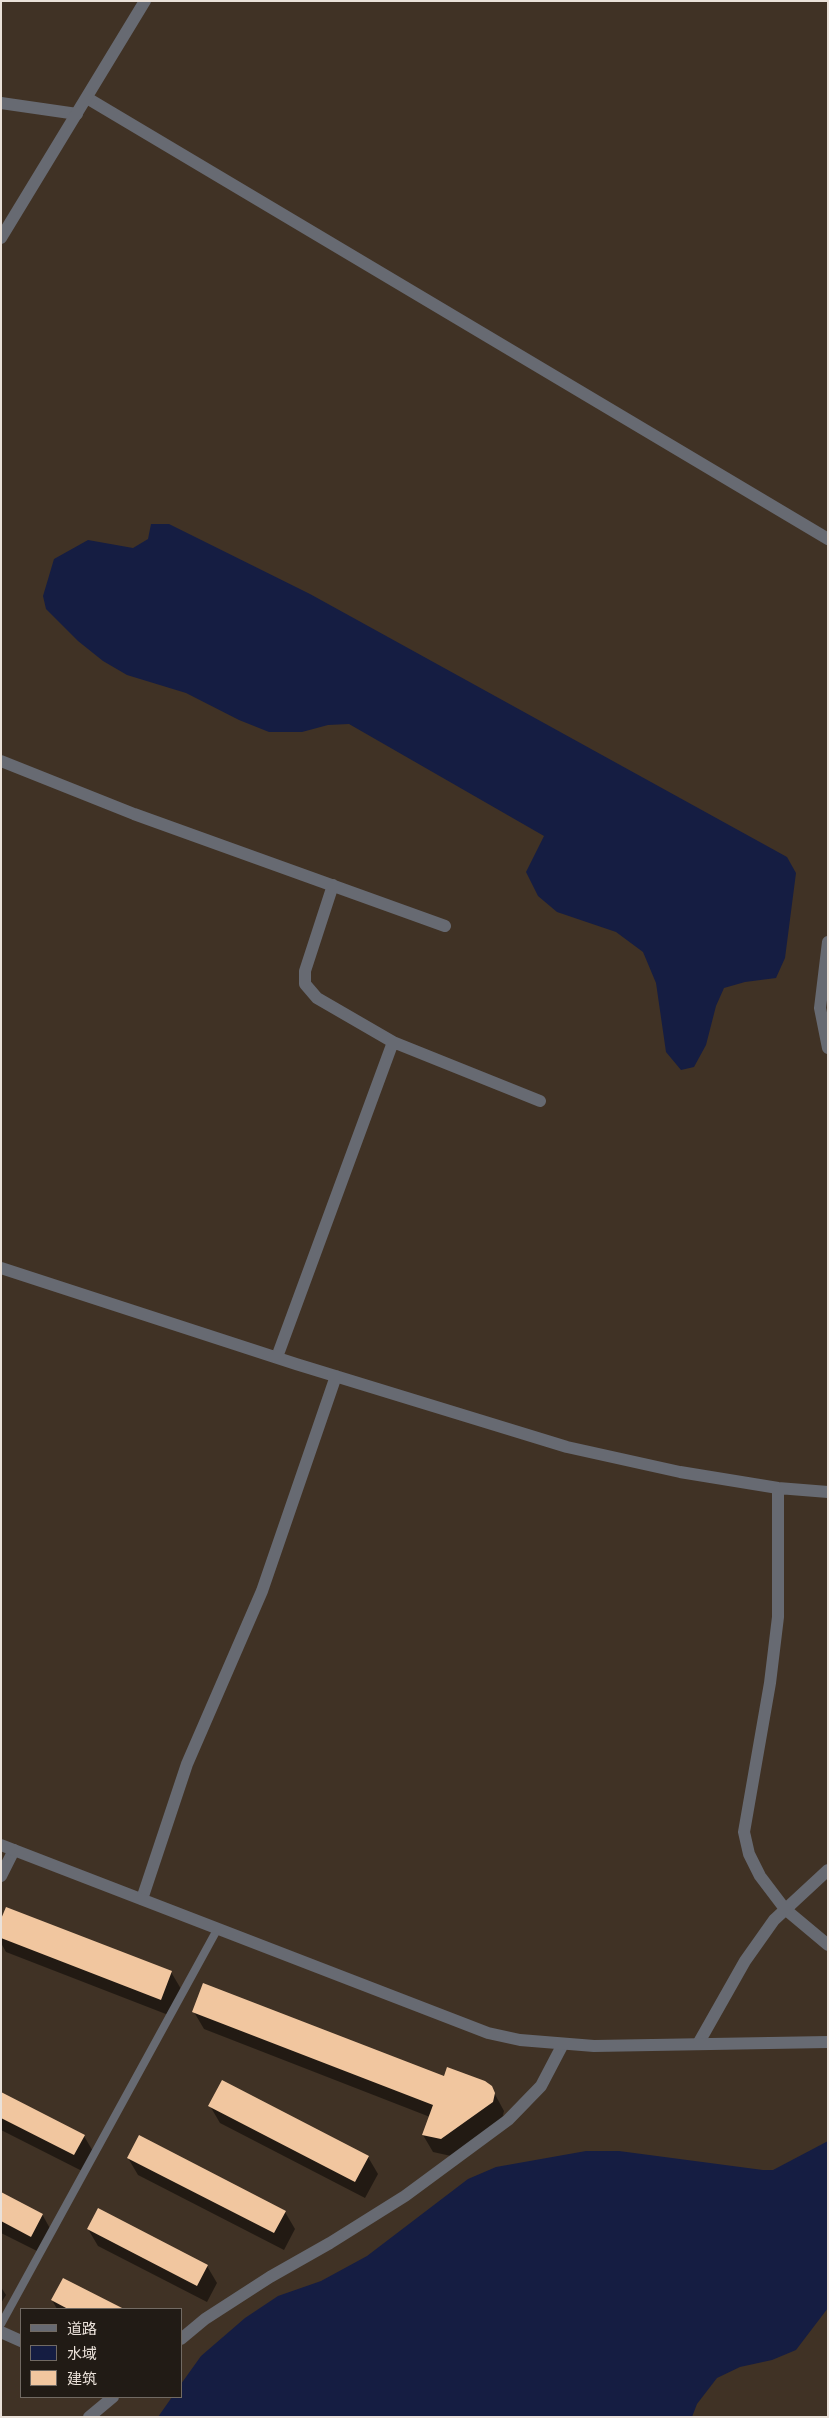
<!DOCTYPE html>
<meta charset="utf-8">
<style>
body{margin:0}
#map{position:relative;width:829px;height:2418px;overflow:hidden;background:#403225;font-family:"Space Grotesk","Noto Sans SC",sans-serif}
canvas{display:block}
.frame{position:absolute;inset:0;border:2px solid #eae1d9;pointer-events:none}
.legend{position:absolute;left:20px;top:2308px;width:162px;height:90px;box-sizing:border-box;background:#211b15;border:1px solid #716a63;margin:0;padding:6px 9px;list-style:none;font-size:15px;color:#eae1d9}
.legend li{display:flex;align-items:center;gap:10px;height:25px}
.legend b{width:25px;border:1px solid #716a63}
</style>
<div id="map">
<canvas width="829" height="2418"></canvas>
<div class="frame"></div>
<ul class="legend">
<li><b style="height:6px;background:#676a72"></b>道路</li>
<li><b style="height:14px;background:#151d42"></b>水域</li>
<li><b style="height:14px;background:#f1c69f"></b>建筑</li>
</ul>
</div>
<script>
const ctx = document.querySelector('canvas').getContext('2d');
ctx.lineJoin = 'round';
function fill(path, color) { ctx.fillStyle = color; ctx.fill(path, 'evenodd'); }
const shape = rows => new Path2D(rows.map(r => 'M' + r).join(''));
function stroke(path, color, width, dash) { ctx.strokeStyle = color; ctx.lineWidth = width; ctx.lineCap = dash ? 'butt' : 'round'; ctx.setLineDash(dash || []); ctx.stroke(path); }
const water = shape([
 [151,524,169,524,310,594,787,857,796,873,785,958,776,978,745,982,724,988,716,1006,706,1045,694,1067,681,1070,666,1052,656,983,643,952,616,932,557,912,538,896,526,872,544,836,349,724,328,725,302,732,269,732,239,720,186,693,127,675,103,661,78,641,46,609,43,596,54,559,88,540,133,548,148,539],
 [828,2141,828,2308,796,2350,772,2360,740,2367,717,2378,697,2404,692,2417,158,2417,172,2397,181,2397,181,2384,201,2356,245,2318,278,2296,321,2281,367,2256,468,2179,496,2167,586,2151,619,2151,763,2170,773,2170]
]);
const shadow = shape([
 [1,1922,171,1972,181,1989,171,2016,6,1952,1,1943],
 [194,2012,444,2078,491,2087,504,2111,502,2119,451,2156,433,2152,423,2135,430,2117,204,2029],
 [1,2093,84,2136,94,2153,84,2172,1,2130],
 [210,2106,368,2157,378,2174,365,2198,220,2123],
 [128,2158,285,2212,295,2229,284,2250,138,2175],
 [1,2193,42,2214,52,2232,41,2253,1,2233],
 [88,2229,207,2266,217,2283,207,2302,98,2246],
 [63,2279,121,2309,57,2309,52,2300],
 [1,2287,6,2295,1,2303]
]);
const building = shape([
 [6,1907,172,1971,161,2000,1,1938,1,1919],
 [203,1983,444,2076,447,2067,485,2081,492,2086,495,2093,493,2102,441,2139,422,2135,433,2105,192,2012],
 [222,2080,369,2156,355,2182,208,2106],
 [1,2092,85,2135,74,2155,1,2118],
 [139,2135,286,2211,274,2233,127,2158],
 [1,2192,43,2214,31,2237,1,2221],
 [98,2208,208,2265,197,2286,87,2229],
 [63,2278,124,2309,68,2309,51,2300]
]);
const service = shape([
 [1,2324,218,1928]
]);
const minor = shape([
 [87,98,828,539],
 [1,103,77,114],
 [1,761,134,814,445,926],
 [333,885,305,971,305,984,317,998,393,1042],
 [1,1268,296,1364,567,1447,680,1472,778,1488,828,1492],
 [277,1357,393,1042,540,1101],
 [778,1488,778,1617,770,1683,744,1832,749,1854,760,1876,785,1909,828,1945],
 [1,1876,14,1850],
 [142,1899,187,1764,262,1591,336,1376],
 [698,2044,745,1961,774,1920,828,1870],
 [1,2332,21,2341],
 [181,2339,205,2319,270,2277,330,2243,405,2196,508,2120,541,2086,563,2044],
 [89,2417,113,2397]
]);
const tertiary = shape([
 [1,238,145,1],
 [828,942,820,1008,828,1048],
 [1,1845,488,2033,520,2040,594,2046,828,2042]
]);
fill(water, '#151d42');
fill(shadow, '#0007');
fill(building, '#f1c69f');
stroke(service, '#676a72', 8);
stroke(minor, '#676a72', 12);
stroke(tertiary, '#676a72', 12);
</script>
